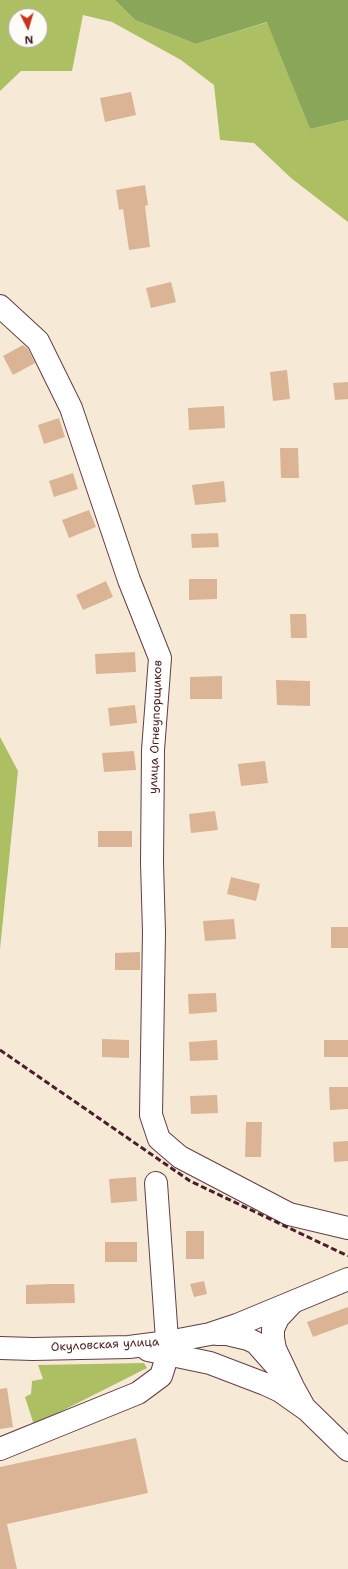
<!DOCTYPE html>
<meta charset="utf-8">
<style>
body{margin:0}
#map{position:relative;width:348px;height:1569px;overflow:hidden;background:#f6ead6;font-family:"Shantell Sans",sans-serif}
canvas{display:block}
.north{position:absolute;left:8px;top:8px;width:40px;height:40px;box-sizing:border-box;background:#fdfcf7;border:1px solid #b5a4a5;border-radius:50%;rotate:175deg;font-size:11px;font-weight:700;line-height:16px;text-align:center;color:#4a1f2b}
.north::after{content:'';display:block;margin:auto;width:14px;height:18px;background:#c8321e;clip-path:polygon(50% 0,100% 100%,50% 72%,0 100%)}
</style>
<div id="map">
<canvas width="348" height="1569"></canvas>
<div class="north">N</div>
</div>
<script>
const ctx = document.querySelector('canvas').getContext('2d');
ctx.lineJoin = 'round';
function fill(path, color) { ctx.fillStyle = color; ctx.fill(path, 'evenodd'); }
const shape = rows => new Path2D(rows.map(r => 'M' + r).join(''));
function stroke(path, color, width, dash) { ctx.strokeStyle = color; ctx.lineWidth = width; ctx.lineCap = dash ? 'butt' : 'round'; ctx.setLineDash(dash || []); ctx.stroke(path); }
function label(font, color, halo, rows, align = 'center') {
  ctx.font = font + ' "Shantell Sans",sans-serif'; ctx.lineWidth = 3; ctx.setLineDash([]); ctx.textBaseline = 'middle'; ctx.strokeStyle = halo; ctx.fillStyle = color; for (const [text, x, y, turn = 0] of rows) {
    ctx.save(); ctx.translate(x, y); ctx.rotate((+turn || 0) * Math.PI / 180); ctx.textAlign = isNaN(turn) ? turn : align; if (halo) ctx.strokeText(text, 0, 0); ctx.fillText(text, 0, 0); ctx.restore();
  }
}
const green = shape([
 [0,0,115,0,135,20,196,44,268,22,310,129,348,120,348,222,291,178,254,143,220,140,214,85,181,60,112,22,83,15,72,71,21,71,0,91],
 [16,16,40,16,40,40,16,40],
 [0,737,18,771,0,949],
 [144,1363,147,1368,34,1425,25,1397,31,1394,32,1381,43,1379,38,1365]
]);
const forest = shape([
 [115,0,348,0,348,120,310,129,267,22,196,44,135,20]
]);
const building = shape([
 [131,92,136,115,105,122,100,98],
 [145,185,148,205,145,206,150,247,129,250,123,209,119,210,116,190],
 [171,282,176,302,151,308,146,288],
 [23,345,28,349,35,363,13,375,3,356],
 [287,370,290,399,273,401,270,372],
 [348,382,348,399,335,400,333,383],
 [224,406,225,428,189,430,188,408],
 [59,418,65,437,44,444,38,425],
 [280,448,298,448,299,478,281,478],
 [73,473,78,489,54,497,49,481],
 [224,481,226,502,195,505,192,485],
 [89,510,96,527,69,538,62,520],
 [218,533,219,547,192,548,191,534],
 [189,579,217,579,217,599,189,600],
 [106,581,113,597,83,610,76,595],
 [290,614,306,614,307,638,291,638],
 [135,652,136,672,96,674,95,654],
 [222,676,222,699,190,699,190,677],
 [276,680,310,681,310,706,277,705],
 [135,705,137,723,110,726,108,708],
 [134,751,136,770,104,772,102,753],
 [265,761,268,783,241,786,238,764],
 [215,811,218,830,191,833,189,814],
 [98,831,132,831,132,847,98,847],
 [231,877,260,884,256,901,227,894],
 [234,919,236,939,205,941,203,921],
 [331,927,348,927,348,948,331,948],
 [140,952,140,970,115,970,115,953],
 [216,993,217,1012,189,1014,188,994],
 [102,1039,129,1040,129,1058,102,1057],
 [217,1040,218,1060,190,1061,189,1042],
 [324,1040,348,1040,348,1057,324,1057],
 [329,1087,348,1087,348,1109,330,1110],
 [217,1095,218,1113,191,1114,190,1096],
 [246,1122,262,1122,261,1157,245,1157],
 [348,1141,348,1161,334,1162,333,1142],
 [136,1177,137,1201,111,1203,109,1179],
 [186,1231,204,1231,204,1259,186,1259],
 [105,1242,137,1242,137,1262,105,1262],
 [204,1281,207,1294,194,1297,190,1284],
 [50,1284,74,1284,75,1303,26,1304,26,1285],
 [348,1307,348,1324,313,1337,307,1322],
 [7,1388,13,1427,0,1429,0,1389],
 [136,1438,148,1493,7,1524,17,1569,0,1569,0,1467]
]);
const minor = shape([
 [0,306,38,341,71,408,129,580,160,658,153,750,152,863,154,932,151,1115,159,1139,180,1157,289,1214,348,1228],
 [0,1449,138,1393,161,1376,168,1354,156,1183]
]);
const major = shape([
 [292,1303,278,1318,273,1329,273,1338,275,1349,293,1387,303,1405],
 [217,1334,227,1334,248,1339,256,1343,279,1369],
 [0,1348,33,1349,129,1347,168,1342,210,1334,237,1325,348,1279],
 [148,1350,210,1363,265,1384,280,1391,307,1410,348,1450]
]);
const rail = shape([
 [0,1050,190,1181,348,1256]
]);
const streetNames = [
 ["улица Огнеупорщиков",156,727,-88],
 ["Окуловская улица",105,1345,-3]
];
fill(green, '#acc063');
fill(forest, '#89a659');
fill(building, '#dab495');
stroke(minor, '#643d45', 24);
stroke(major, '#643d45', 24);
stroke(minor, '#fff', 22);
stroke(major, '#fff', 22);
stroke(rail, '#4a1f2b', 3, [6, 3]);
label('12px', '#4a1f2b', '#fdfcf7', streetNames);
</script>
